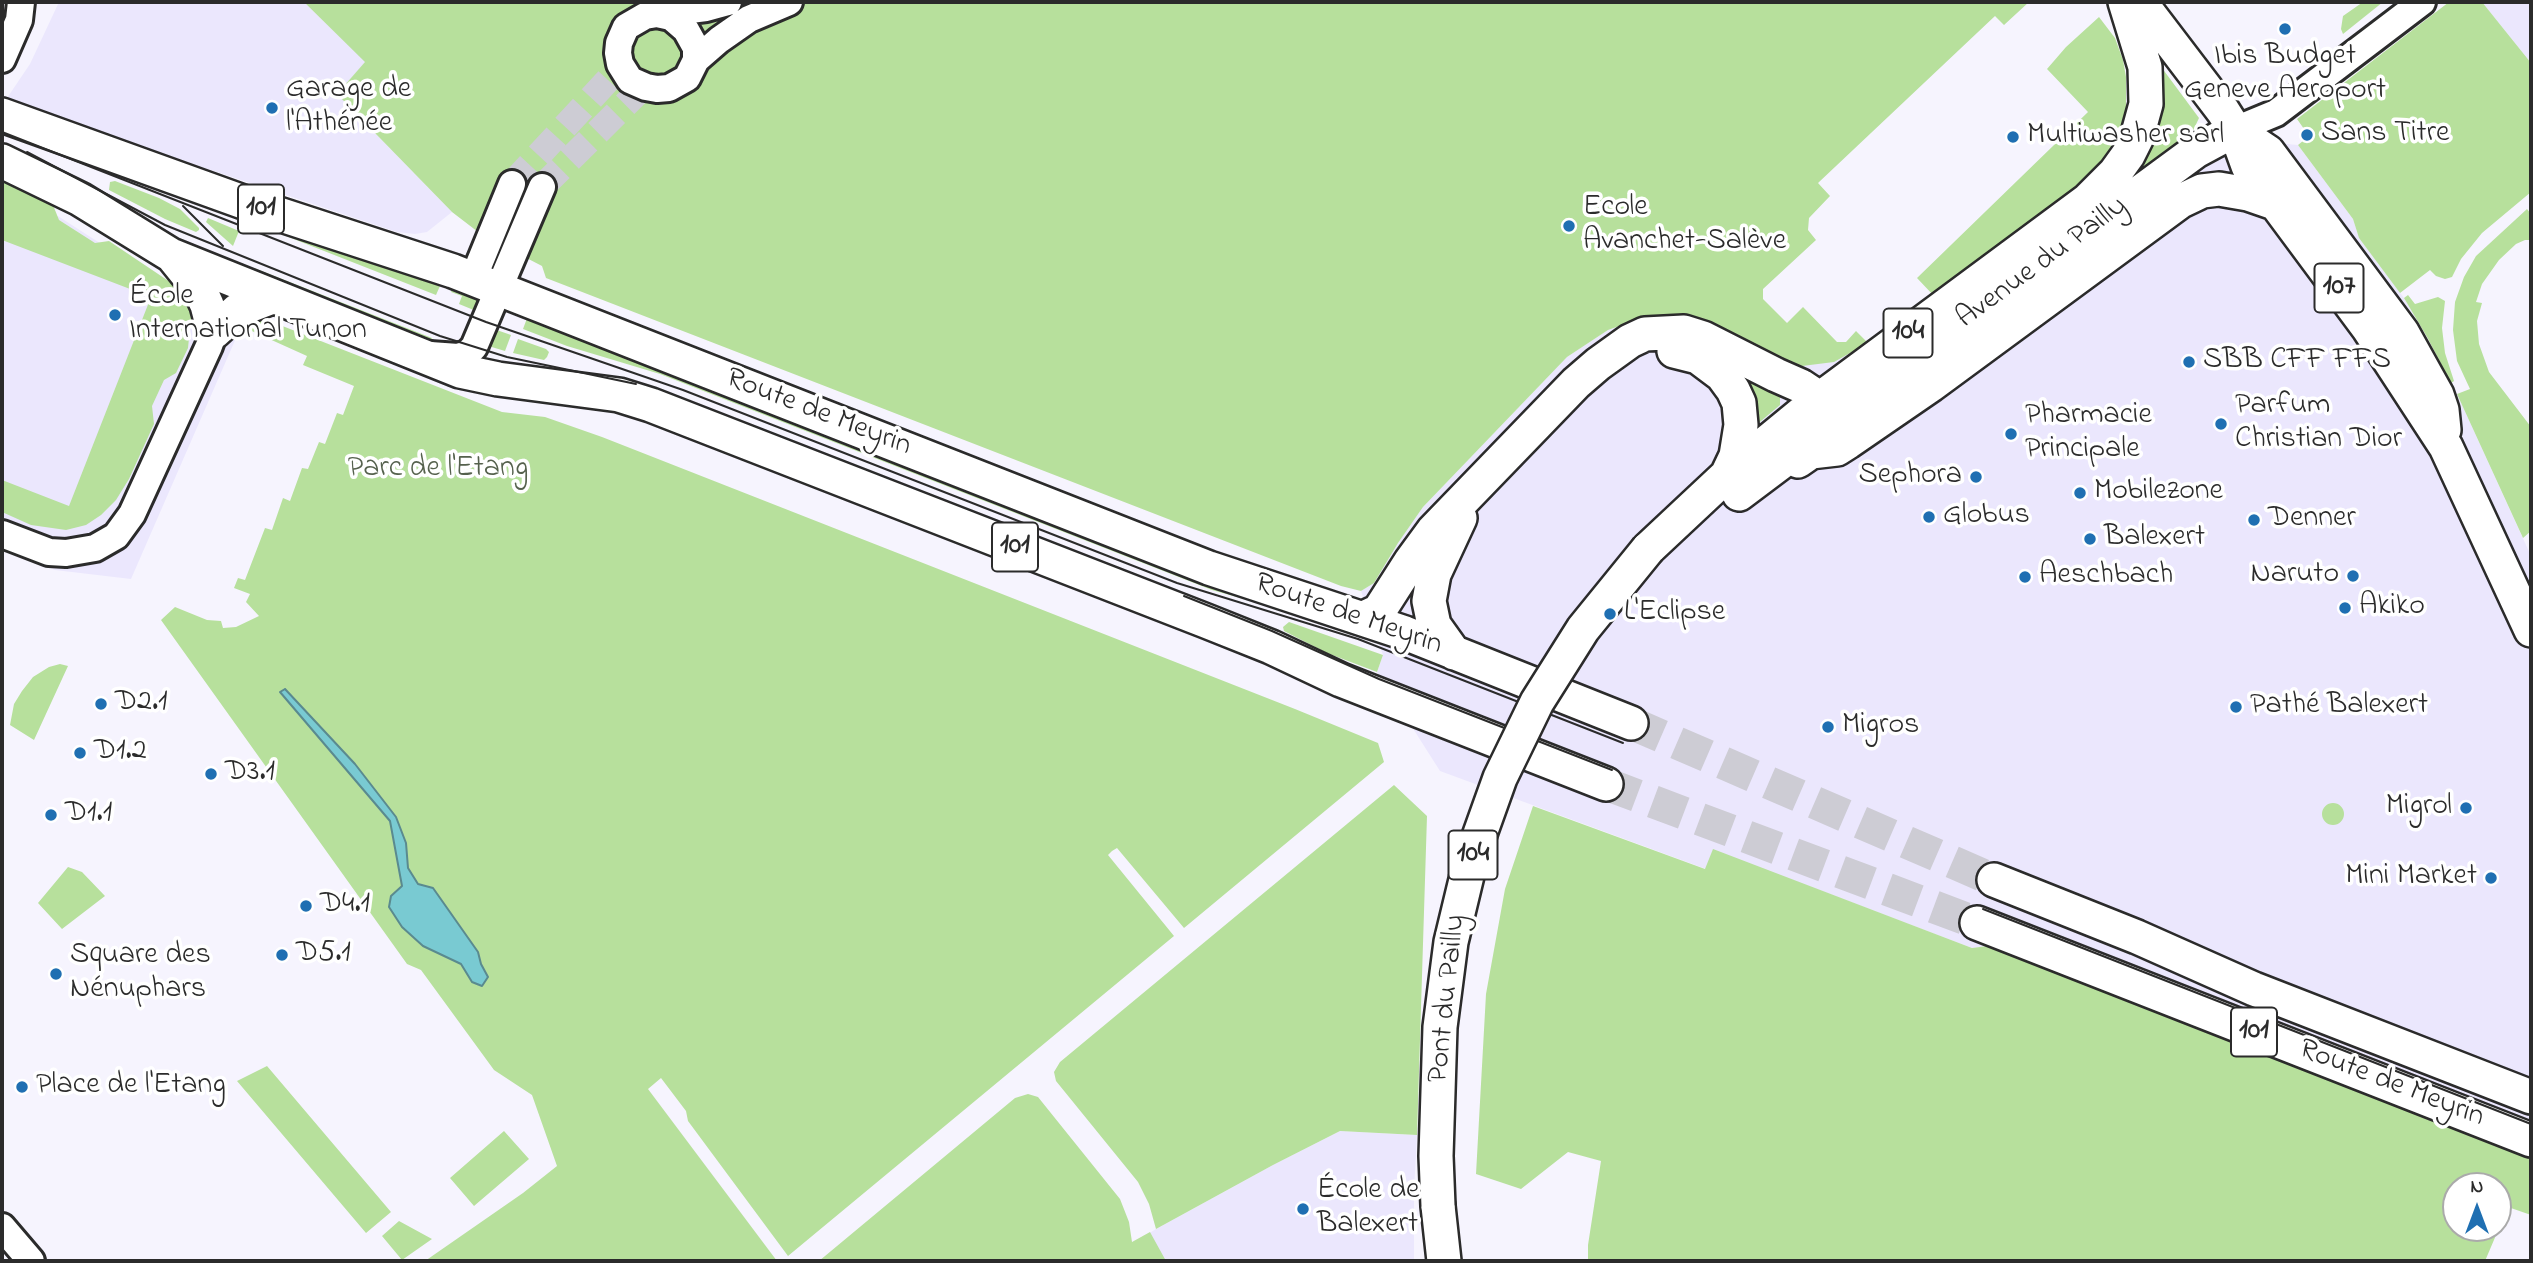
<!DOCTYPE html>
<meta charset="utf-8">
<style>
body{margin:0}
#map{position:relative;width:2533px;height:1263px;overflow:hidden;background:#f6f4fe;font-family:"Indie Flower",sans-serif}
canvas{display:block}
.frame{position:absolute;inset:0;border:4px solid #2b2b2b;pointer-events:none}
.north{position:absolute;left:2442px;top:1172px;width:70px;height:70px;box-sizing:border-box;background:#fff;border:2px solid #aaa;border-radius:50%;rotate:0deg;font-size:19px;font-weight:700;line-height:28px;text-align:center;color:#2b2b2b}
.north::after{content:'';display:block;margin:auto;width:24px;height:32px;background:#1f6fb2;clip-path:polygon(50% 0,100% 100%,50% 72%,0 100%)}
</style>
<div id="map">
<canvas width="2533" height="1263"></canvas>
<div class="frame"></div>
<div class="north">N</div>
</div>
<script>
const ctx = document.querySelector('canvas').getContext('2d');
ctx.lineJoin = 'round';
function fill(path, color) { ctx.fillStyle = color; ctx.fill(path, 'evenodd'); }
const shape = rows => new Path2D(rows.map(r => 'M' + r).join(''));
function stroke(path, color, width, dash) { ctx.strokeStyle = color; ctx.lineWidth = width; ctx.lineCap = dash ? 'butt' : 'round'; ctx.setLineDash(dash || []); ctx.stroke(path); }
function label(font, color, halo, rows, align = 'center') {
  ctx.font = font + ' "Indie Flower",sans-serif'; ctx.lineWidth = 7; ctx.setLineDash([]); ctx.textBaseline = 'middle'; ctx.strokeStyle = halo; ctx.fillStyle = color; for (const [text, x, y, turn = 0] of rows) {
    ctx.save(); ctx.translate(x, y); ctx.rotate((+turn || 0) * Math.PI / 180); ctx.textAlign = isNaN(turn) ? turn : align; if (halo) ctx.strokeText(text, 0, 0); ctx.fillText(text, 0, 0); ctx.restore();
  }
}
const built = shape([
 [59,2,304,2,366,62,337,94,452,212,427,232,415,234,397,232,67,122,7,98,30,64],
 [2482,2,2531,2,2531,63],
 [2191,135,2298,145,2353,219,2359,238,2404,298,2427,337,2457,394,2531,556,2531,1151,2004,944,1972,948,1713,850,1706,869,1440,771,1377,672,1383,655,1361,591,1374,583,1398,543,1423,507,1567,357,1608,330,1639,319,1684,319,1775,359,1868,343,2123,186],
 [2,184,16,189,182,296,243,322,131,579,55,570,2,546],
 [1340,1131,1417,1135,1414,1190,1414,1261,1104,1261,1156,1229,1273,1165]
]);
const green = shape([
 [304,2,2029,2,2004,25,1995,16,1818,183,1830,196,1809,218,1808,230,1816,240,1763,289,1763,299,1787,323,1803,307,1837,342,1846,342,1856,331,1868,343,1834,362,1802,366,1775,359,1684,319,1639,319,1608,330,1567,357,1423,507,1398,543,1374,583,1361,591,1341,586,546,278,542,266,482,235,452,212,337,94,365,62],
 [2363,2,2383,2,2343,34,2341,29,2343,16],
 [2449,2,2482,2,2531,63,2531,192,2482,233,2461,259,2452,277,2445,279,2436,276,2430,270,2400,293,2359,238,2353,219,2298,145,2309,136,2297,119],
 [2099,17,2115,38,2123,60,2126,77,2126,108,2123,123,2102,164,2060,204,1934,296,1917,278,2088,112,2047,69,2066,47],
 [2159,64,2199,118,2191,135,2123,186],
 [2,179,53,205,59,220,95,243,109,241,179,288,188,302,191,318,188,348,176,373,164,380,152,406,154,424,129,479,116,500,101,515,86,525,66,530,31,525,2,512,2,480,69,506,151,297,2,240],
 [115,181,159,198,180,209,199,228,199,230,196,232,165,219,109,190,110,182],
 [2527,209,2531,214,2531,240,2525,240,2516,244,2499,260,2482,284,2476,302,2482,303,2477,321,2479,344,2489,372,2531,427,2531,531,2523,538,2457,394,2470,389,2457,361,2453,330,2455,302,2464,277,2476,256],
 [208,218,239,231,233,246,206,222],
 [258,225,443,279,436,295],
 [254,268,432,338,430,343,252,273],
 [455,283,487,296,481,313,459,304,462,296,451,292],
 [2408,295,2415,304,2438,297,2445,301,2442,328,2445,353,2454,381,2451,383,2427,337,2404,298],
 [529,313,1340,626,1212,590,660,374,567,346,523,329],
 [262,318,502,412,545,417,602,437,1295,709,1378,743,1384,762,1184,928,1117,848,1112,851,1108,855,1174,936,788,1256,688,1121,686,1111,661,1078,648,1089,777,1261,425,1261,523,1193,557,1166,532,1095,494,1070,421,970,407,964,161,620,175,607,207,620,221,621,223,628,236,627,259,616,246,602,250,594,234,588,238,578,245,580,265,528,272,530,283,498,290,501,302,468,308,469,319,442,325,444,337,413,343,415,354,386,303,365,307,356,245,328],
 [491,328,511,335,505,351,485,345],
 [518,339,546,349,549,352,547,357,544,360,513,353],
 [1723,356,1780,387,1780,405,1749,431],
 [1289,622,1383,655,1377,672,1327,653,1284,631,1283,627],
 [60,664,68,666,34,740,10,725,14,704,22,691,33,677,49,667],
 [1394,785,1427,816,1417,1135,1340,1131,1273,1165,1156,1229,1149,1204,1138,1182,1056,1081,1054,1072,1060,1062],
 '2322 814a11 11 0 1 1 22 0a11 11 0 1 1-22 0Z',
 [1533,806,1705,869,1713,849,1972,948,2003,944,2531,1151,2531,1215,2508,1207,2485,1261,1588,1261,1588,1245,1601,1161,1568,1152,1521,1189,1476,1174,1486,994,1505,889],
 [2456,1186,2498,1186,2498,1228,2456,1228],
 [68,867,82,872,105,896,62,929,38,903],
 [267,1066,391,1212,366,1233,237,1081],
 [1028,1094,1038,1097,1120,1199,1129,1222,1132,1242,1150,1232,1166,1261,819,1261,1015,1098],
 [504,1131,529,1159,474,1206,450,1178],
 [399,1221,432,1239,402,1260,382,1236]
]);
const water = shape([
 [285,689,355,764,396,817,406,843,408,868,418,884,433,888,478,952,481,964,488,977,482,986,472,982,461,964,423,946,402,927,389,907,391,896,402,886,390,821,280,692,285,689]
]);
const minorTunnel = shape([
 [512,184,608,80],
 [542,187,637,93]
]);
const majorTunnel = shape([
 [1631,723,1994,880],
 [1606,784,1977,923]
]);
const minor = shape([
 [657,14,671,17,686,30,696,48,696,60,687,78,669,88,657,89,646,87,630,80,620,64,618,53,619,43,626,27,645,16,657,14],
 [658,14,706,8,728,2],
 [2,59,19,20,21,2],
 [696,60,719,40,749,19,789,2],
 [2235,130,2276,113,2422,2],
 [473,279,512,184],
 [430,355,458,357,467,354,474,347,542,187],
 [2,534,49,552,66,553,95,548,116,536,132,514,209,346,214,332],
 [2,1227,31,1261]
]);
const major = shape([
 [2140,2,2223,111,2235,130,2248,166,2369,329,2446,447,2531,630],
 [2,115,257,207,453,271,1209,568,1405,633,1631,723],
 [2235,130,2268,152,2402,332,2437,395,2442,410,2444,430],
 [2,161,80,199,171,255,460,371,498,379,619,395,651,405,1206,621,1271,647,1341,680,1606,784],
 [174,258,200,290,207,305,214,332,238,310,272,297],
 [1674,351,1698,357,1722,375,1733,390,1739,403,1741,425,1736,456,1727,475],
 [1798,461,1811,452,1837,449,1848,442,1931,385,2181,201,2202,191,2219,189,2248,194,2277,204],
 [1739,494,1892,379,1935,343,2196,151,2235,130],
 [1648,549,1727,475,1817,401,2088,200,2115,173,2128,155,2137,137,2146,104,2145,67,2125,2],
 [1364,618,1379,611,1411,561,1433,531,1576,383,1598,364,1630,341,1645,334,1684,332,1703,338,1776,375,1801,386,1810,392,1817,401,1816,417,1812,422],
 [1454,653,1434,625,1429,601,1434,574,1460,518],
 [1994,880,2137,937,2254,989,2531,1097],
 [1977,923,2531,1140],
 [1438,1206,1444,1261]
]);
const tram = shape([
 [2,132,486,322,683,390,1177,583,1358,639,1623,743],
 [27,152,165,225,440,336,507,357,636,384],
 [183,206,223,246],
 [1184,596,1272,631,1379,679,1612,770],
 [1983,909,2531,1124]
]);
const majorBridge = shape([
 [1438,1206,1436,1156,1440,1027,1451,942,1471,859,1500,778,1537,702,1583,629,1648,549]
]);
const markers = [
 [2285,29,7,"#1f6fb2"],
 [272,108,7,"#1f6fb2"],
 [2307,135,7,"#1f6fb2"],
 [2013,137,7,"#1f6fb2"],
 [1569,226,7,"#1f6fb2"],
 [115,315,7,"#1f6fb2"],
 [2189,362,7,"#1f6fb2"],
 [2221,424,7,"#1f6fb2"],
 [2011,434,7,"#1f6fb2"],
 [1976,477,7,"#1f6fb2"],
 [2080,493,7,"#1f6fb2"],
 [1929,517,7,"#1f6fb2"],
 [2254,520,7,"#1f6fb2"],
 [2090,539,7,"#1f6fb2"],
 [2353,576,7,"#1f6fb2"],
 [2025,577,7,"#1f6fb2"],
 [2345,608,7,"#1f6fb2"],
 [1610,614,7,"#1f6fb2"],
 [101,704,7,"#1f6fb2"],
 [2236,707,7,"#1f6fb2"],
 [1828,727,7,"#1f6fb2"],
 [80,753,7,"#1f6fb2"],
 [211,774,7,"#1f6fb2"],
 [2466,808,7,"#1f6fb2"],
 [51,815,7,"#1f6fb2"],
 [2491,878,7,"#1f6fb2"],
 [306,906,7,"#1f6fb2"],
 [282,955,7,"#1f6fb2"],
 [56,974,7,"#1f6fb2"],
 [22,1087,7,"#1f6fb2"],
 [1303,1209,7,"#1f6fb2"]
];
const shields = [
 [261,209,46],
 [2339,288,49],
 [1908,333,49],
 [1015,547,46],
 [1473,855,49],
 [2254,1032,46]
];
const shieldNames = [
 ["101",261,209],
 ["107",2339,288],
 ["104",1908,333],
 ["101",1015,547],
 ["104",1473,855],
 ["101",2254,1032]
];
const poiNames = [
 ["Ibis Budget",2285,58,"center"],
 ["Geneve Aeroport",2285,92,"center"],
 ["Garage de",286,91],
 ["l'Athénée",286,125],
 ["Sans Titre",2321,135],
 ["Multiwasher sarl",2027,137],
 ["Ecole",1583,209],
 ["Avanchet-Salève",1583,243],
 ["École",129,298],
 ["International Tunon",129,332],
 ["SBB CFF FFS",2203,362],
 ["Parfum",2235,407],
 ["Christian Dior",2235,441],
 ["Pharmacie",2025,417],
 ["Principale",2025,451],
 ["Sephora",1962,477,"right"],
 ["Mobilezone",2094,493],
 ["Globus",1943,517],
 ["Denner",2268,520],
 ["Balexert",2104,539],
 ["Naruto",2339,576,"right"],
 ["Aeschbach",2039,577],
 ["Akiko",2359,608],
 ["L'Eclipse",1624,614],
 ["D2.1",115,704],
 ["Pathé Balexert",2250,707],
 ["Migros",1842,727],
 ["D1.2",94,753],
 ["D3.1",225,774],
 ["Migrol",2452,808,"right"],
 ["D1.1",65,815],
 ["Mini Market",2477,878,"right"],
 ["D4.1",320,906],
 ["D5.1",296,955],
 ["Square des",70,957],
 ["Nénuphars",70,991],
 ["Place de l'Etang",36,1087],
 ["École de",1317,1192],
 ["Balexert",1317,1226]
];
const streetNames = [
 ["Avenue du Pailly",2043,264,-36],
 ["Route de Meyrin",818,414,21],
 ["Route de Meyrin",1348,616,19],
 ["Pont du Pailly",1449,999,-84],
 ["Route de Meyrin",2391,1085,21]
];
const parkNames = [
 ["Parc de l'Etang",438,470]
];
fill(built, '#ebe7fd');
fill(green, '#b7e09c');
fill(water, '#79cad2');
stroke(water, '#5a8a8f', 2);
stroke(minorTunnel, '#cdccd4', 26, [26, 13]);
stroke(majorTunnel, '#cdccd4', 33, [33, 17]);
stroke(minor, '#2b2b2b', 32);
stroke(major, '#2b2b2b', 38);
stroke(minor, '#fff', 26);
stroke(major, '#fff', 33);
stroke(tram, '#2b2b2b', 2);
stroke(majorBridge, '#2b2b2b', 38, []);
stroke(majorBridge, '#fff', 33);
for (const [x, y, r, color] of markers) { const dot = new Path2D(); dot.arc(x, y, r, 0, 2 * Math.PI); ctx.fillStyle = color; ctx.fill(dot); stroke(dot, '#fff', 2.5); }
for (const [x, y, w] of shields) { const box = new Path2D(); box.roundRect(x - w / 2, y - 24.5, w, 49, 5); ctx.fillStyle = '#fff'; ctx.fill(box); stroke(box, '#2b2b2b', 2); }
label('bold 28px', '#2b2b2b', null, shieldNames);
label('30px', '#2b2b2b', '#fff', poiNames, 'left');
label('30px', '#2b2b2b', '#fff', streetNames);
label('30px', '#55614d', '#fff', parkNames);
</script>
